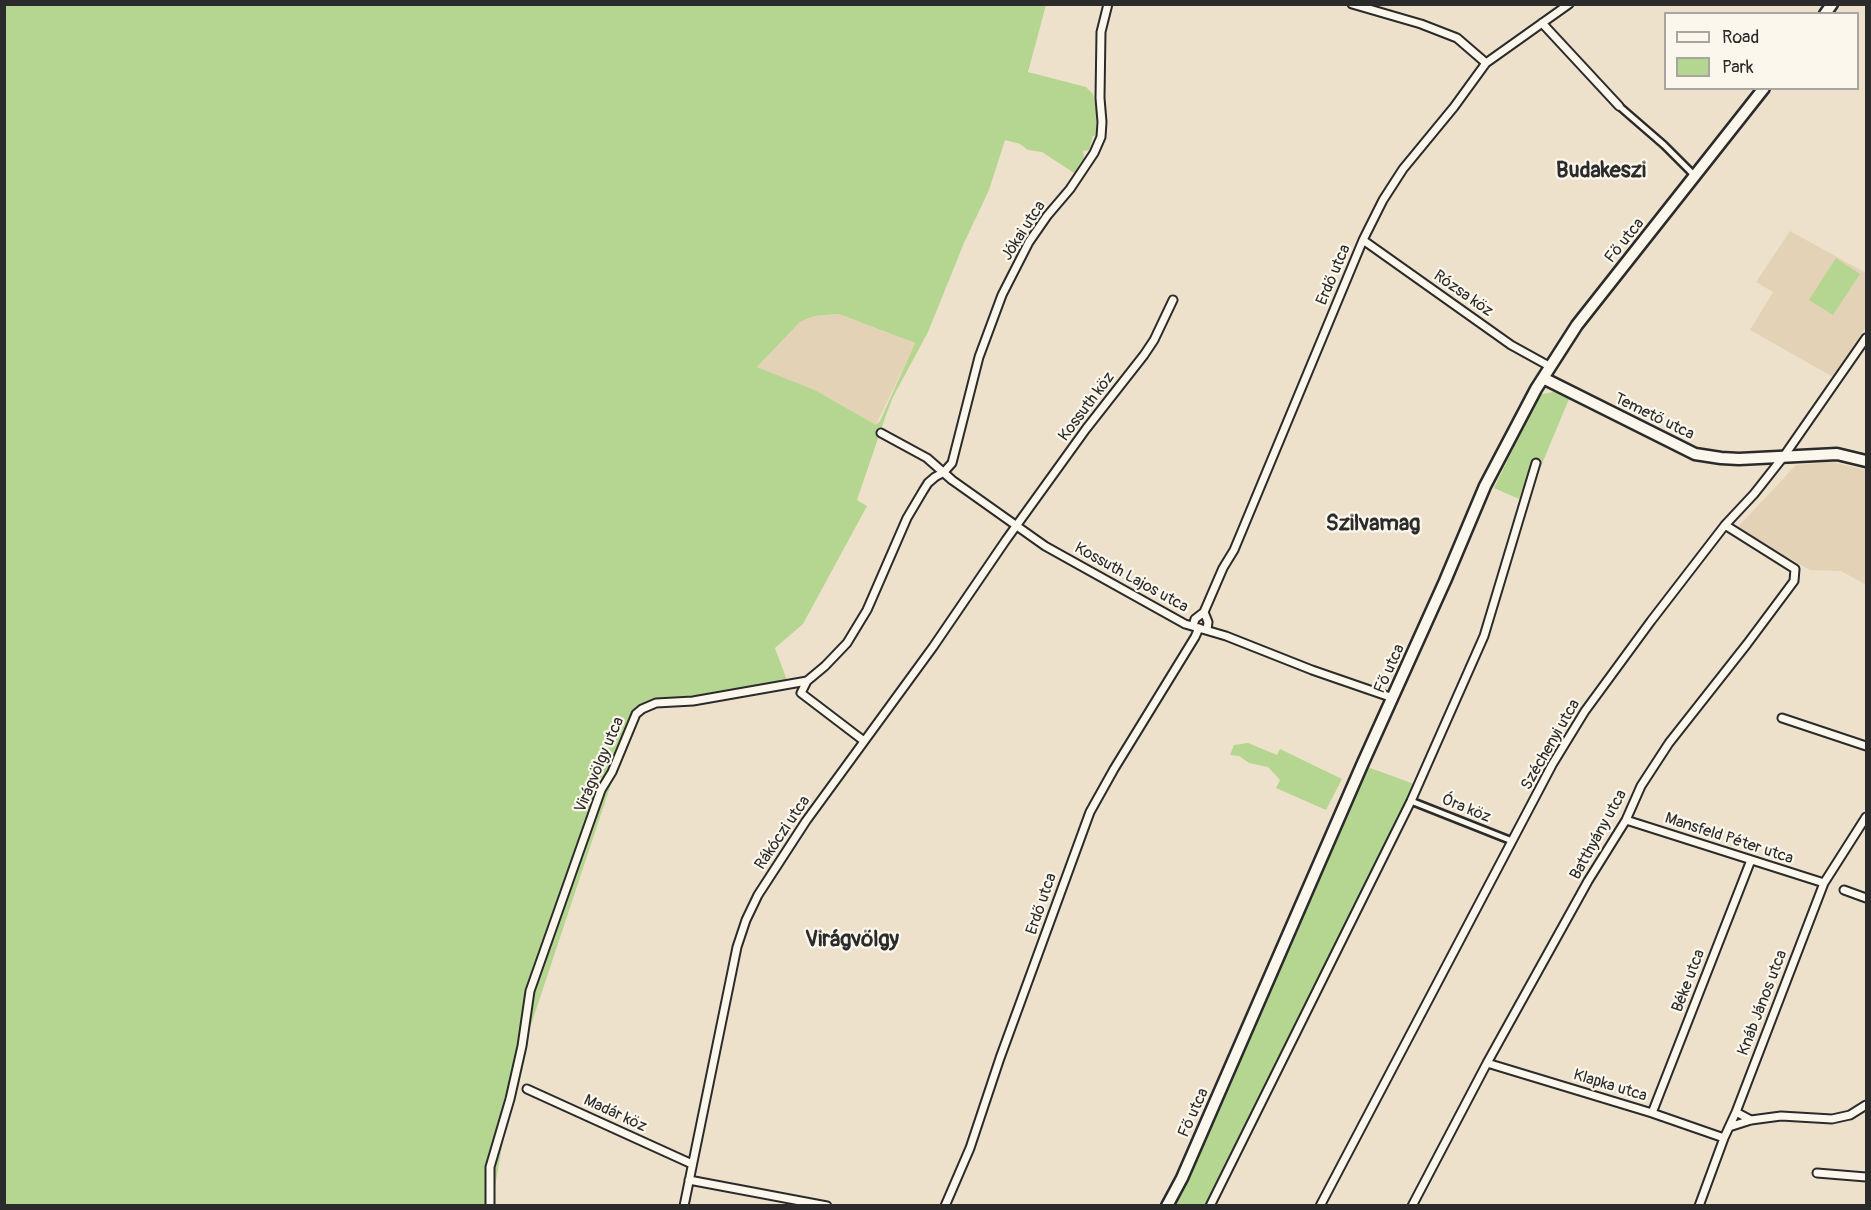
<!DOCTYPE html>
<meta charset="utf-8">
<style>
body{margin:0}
#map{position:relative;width:1871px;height:1210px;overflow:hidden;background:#eee1cc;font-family:Pangolin,sans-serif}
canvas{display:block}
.frame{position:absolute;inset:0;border:6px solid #2b2b2b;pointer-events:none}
.legend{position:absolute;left:1664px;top:12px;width:195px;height:78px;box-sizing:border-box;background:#fbf7ec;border:2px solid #a8a59f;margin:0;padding:8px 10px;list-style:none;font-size:18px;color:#2b2b2b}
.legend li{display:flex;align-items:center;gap:12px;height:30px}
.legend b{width:30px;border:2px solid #a8a59f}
</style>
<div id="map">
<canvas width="1871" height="1210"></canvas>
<div class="frame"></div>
<ul class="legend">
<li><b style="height:8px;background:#fbf7ec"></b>Road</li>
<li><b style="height:16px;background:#b5d690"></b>Park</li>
</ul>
</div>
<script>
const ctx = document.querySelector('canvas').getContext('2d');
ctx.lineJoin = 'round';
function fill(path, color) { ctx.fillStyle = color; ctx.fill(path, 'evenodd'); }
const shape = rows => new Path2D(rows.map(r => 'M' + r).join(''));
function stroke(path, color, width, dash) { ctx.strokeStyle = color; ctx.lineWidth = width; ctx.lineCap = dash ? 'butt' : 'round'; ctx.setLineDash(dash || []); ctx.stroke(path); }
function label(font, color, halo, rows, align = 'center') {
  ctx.font = font + ' Pangolin,sans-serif'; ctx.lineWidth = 4.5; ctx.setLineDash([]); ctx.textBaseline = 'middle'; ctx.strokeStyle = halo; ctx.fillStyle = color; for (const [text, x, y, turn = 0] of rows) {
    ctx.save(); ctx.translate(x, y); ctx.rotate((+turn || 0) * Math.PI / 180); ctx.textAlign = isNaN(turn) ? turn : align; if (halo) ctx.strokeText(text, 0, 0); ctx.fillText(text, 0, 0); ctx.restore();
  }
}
const built = shape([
 [1790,231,1866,273,1866,327,1833,377,1750,330,1773,292,1756,282],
 [839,314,915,343,876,425,815,390,757,367,800,322,814,316],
 [1832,462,1866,470,1866,585,1841,571,1810,570,1737,528,1796,465]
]);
const green = shape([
 [5,5,1046,5,1028,72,1086,87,1093,94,1096,108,1097,136,1093,136,1089,150,1083,151,1084,158,1074,173,1042,152,1028,150,1020,144,1005,140,989,190,964,243,928,332,893,397,886,415,857,500,867,506,803,624,775,648,788,683,673,702,642,709,624,745,514,1076,492,1205,5,1206],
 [839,314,915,343,880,421,876,425,815,390,757,367,800,322,814,316],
 [1836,258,1860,274,1833,315,1809,300],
 [1554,392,1569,399,1541,466,1532,465,1519,499,1494,488,1535,404,1542,394],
 [1248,743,1277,755,1280,749,1342,779,1326,810,1276,788,1280,780,1268,767,1249,763,1239,756,1230,755,1234,745],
 [1362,765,1417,785,1210,1205,1167,1206]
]);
const pedestrian = shape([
 [1619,106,1664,145,1695,176],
 [1411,801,1512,841]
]);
const minor = shape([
 [1352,4,1421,24,1457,38,1486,63],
 [1542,23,1619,106],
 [1363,240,1511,345,1549,366],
 [881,433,927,458,952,480,1045,546,1185,624,1226,636,1312,670,1393,698],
 [1204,612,1208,622,1207,630],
 [1193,626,1195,619,1204,612,1223,568,1234,550,1363,240,1383,200,1403,169,1454,107,1486,63,1569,4],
 [807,681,801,693,864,741],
 [1782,718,1866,746],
 [1626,820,1824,883],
 [1844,890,1866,898],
 [1487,1063,1652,1113,1724,1138],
 [527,1089,692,1164],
 [1736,1112,1751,1120],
 [1652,1113,1751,860],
 [1729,1127,1751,1120,1781,1116,1832,1119,1850,1115,1866,1105],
 [1817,1173,1866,1177],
 [689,1180,827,1206],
 [490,1206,490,1167,510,1099,522,1046,530,991,601,790,612,772,636,714,642,709,656,703,693,701,807,681,825,666,847,643,867,610,907,518,923,491,928,483,935,477,944,472,952,463,979,357,1002,295,1029,242,1047,216,1070,189,1094,153,1101,137,1102,122,1100,98,1101,32,1108,4],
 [684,1206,737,947,746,920,758,895,806,821,933,647,1006,540,1086,429,1144,355,1154,340,1173,300],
 [945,1206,970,1148,1000,1058,1090,812,1114,769,1195,637,1199,628],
 [1210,1206,1411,801,1484,636,1536,463],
 [1320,1206,1512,841,1552,765,1585,711,1651,621,1725,525,1754,494,1784,456,1866,338],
 [1412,1206,1487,1063,1588,881,1626,820,1641,786,1669,743,1747,644,1794,581,1795,569,1725,525],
 [1699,1206,1724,1138,1736,1112,1824,883,1866,817]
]);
const secondary = shape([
 [1825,14,1832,4],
 [1543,378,1695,454,1721,458,1739,459,1837,454,1866,461],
 [1167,1206,1182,1178,1362,765,1445,581,1485,486,1536,389,1577,325,1764,88]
]);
const streetNames = [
 ["Jókai utca",1024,231,-57],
 ["Fő utca",1625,241,-51],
 ["Erdő utca",1334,275,-67],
 ["Rózsa köz",1463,294,35],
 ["Kossuth köz",1087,407,-53],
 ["Temető utca",1654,417,26],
 ["Kossuth Lajos utca",1131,578,29],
 ["Fő utca",1390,669,-66],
 ["Széchenyi utca",1551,745,-60],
 ["Virágvölgy utca",600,765,-67],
 ["Óra köz",1466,809,22],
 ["Rákóczi utca",783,833,-56],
 ["Batthyány utca",1599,835,-61],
 ["Mansfeld Péter utca",1729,839,18],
 ["Erdő utca",1042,904,-71],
 ["Béke utca",1689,981,-69],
 ["Knáb János utca",1763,1003,-69],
 ["Klapka utca",1610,1086,17],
 ["Fő utca",1194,1113,-66],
 ["Madár köz",615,1114,25]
];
const districtNames = [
 ["Budakeszi",1601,171],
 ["Szilvamag",1373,524],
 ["Virágvölgy",852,940]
];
fill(built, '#e4d2b6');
fill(green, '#b5d690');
stroke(pedestrian, '#2b2b2b', 10);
stroke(minor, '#2b2b2b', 11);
stroke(secondary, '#2b2b2b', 15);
stroke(pedestrian, '#fbf7ec', 5);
stroke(minor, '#fbf7ec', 7);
stroke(secondary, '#fbf7ec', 10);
label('16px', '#2b2b2b', '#fbf7ec', streetNames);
label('bold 22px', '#2b2b2b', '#fbf7ec', districtNames);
</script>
